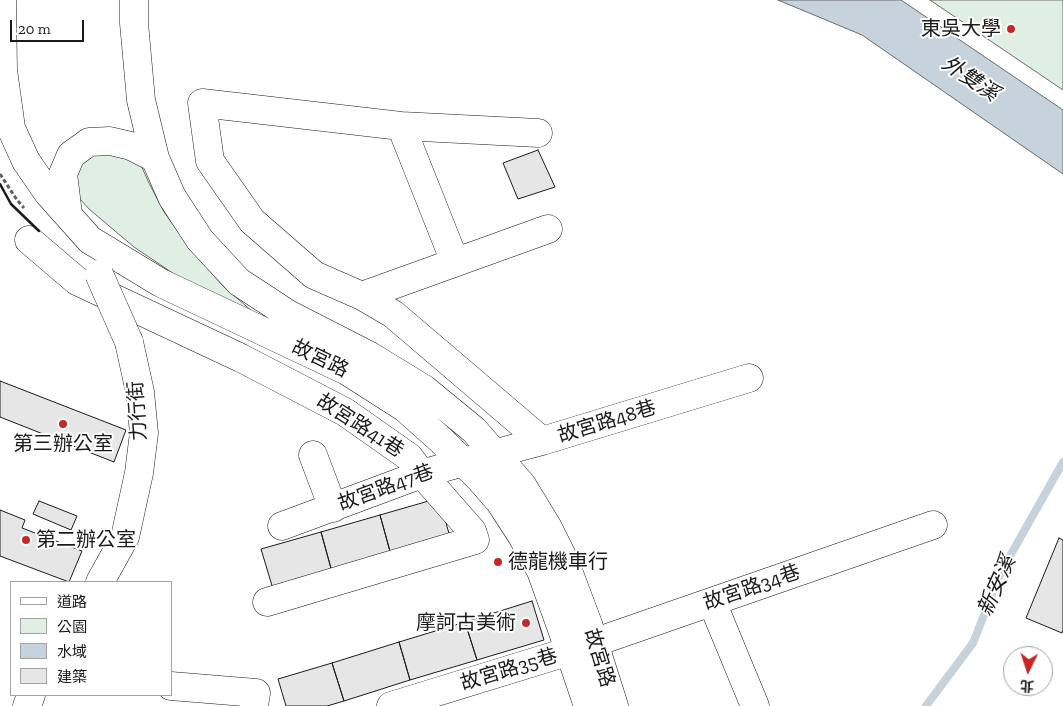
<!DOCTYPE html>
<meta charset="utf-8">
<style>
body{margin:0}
#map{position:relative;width:1063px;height:706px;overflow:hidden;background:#fff;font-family:"Zilla Slab","Noto Sans TC",serif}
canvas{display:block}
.legend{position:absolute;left:10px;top:581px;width:162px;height:115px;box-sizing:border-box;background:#fff;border:1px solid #a3a3a3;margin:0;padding:6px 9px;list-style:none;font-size:15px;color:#1a1a1a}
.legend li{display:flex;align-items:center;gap:10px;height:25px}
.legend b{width:25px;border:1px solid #a3a3a3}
.north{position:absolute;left:1003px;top:646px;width:50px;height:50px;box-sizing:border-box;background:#fff;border:1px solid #a3a3a3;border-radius:50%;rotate:184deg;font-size:14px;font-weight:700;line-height:20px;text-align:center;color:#1a1a1a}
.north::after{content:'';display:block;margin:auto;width:18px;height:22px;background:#c62828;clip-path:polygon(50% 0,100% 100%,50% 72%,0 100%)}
.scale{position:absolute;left:10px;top:20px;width:74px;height:22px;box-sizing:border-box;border:2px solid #1a1a1a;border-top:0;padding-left:6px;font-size:15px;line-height:18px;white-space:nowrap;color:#1a1a1a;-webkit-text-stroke:4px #fff;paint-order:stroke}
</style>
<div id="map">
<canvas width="1063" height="706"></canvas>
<ul class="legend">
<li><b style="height:6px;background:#fff"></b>道路</li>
<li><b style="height:14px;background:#e0efe3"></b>公園</li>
<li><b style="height:14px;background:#c6d2dc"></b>水域</li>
<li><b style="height:14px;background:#e6e6e6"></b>建築</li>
</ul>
<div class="north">北</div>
<div class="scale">20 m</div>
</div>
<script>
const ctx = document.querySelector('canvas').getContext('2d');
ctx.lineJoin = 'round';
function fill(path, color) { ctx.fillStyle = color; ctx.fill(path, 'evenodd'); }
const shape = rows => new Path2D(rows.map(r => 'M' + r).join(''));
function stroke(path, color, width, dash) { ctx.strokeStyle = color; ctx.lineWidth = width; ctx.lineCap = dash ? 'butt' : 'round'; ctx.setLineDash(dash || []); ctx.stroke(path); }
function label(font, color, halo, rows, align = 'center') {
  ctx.font = font + ' "Zilla Slab","Noto Sans TC",serif'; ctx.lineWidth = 4; ctx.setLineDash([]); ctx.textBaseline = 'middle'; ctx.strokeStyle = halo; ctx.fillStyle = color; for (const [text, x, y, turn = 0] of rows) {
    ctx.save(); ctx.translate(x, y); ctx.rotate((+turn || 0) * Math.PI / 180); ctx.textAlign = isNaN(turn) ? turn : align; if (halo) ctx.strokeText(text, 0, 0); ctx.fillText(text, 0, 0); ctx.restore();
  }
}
const green = shape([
 [930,0,1063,0,1063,90,930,0],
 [106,148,140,163,149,183,164,212,191,250,223,286,253,312,186,282,134,247,89,209,73,191,80,160,106,148]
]);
const water = shape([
 [778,0,901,0,1063,110,1063,174,862,35,778,0]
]);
const stream = shape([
 [926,706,973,643,1001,572,1063,462]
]);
const building = shape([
 [538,150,555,187,518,199,503,163,538,150],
 [0,381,126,430,114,462,0,417,0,381],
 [439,498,450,537,391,555,380,515,439,498],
 [39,501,77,516,71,530,33,514,39,501],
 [0,510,25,520,22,528,82,551,69,582,0,556,0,510],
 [380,515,391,555,332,572,321,532,380,515],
 [321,532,332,572,273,589,261,549,321,532],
 [1059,538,1063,540,1063,630,1062,633,1026,618,1059,538],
 [532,601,544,640,477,660,465,622,532,601],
 [465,622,477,660,410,680,399,642,465,622],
 [399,642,410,680,344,701,332,663,399,642],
 [332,663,344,701,327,706,286,706,278,679,332,663]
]);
const path = shape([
 [0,174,17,200,24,208]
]);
const minor = shape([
 [401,126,455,262],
 [538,133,401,126,202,103,210,161,252,221,314,275,362,296,393,314,542,441],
 [29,240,77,281,241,358,345,412,409,457,422,474,472,531,475,540,267,602],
 [362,296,548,229],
 [313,455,333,508],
 [282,526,422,474,463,462,542,441,749,378],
 [100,582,125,537,139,473,144,433,140,392,129,342],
 [712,602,755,706],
 [171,686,256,693,254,706],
 [27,706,31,695],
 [391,706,570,651,933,525]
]);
const major = shape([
 [2,0,3,70,11,128,26,161,48,193,90,240,161,283,347,371,405,408,442,441,480,479,500,502,522,536,541,571,563,632,588,706],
 [134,0,134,23,141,100,155,158,172,197,200,240,239,282,288,314,370,356,424,389,474,430,522,485,547,526,564,560,588,624,614,706],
 [68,214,63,174,71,155,89,142,110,141,131,146,155,158]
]);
const minorBridge = shape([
 [99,274,129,342]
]);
const wall = shape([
 [0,184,11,204,39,231]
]);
const markers = [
 [1011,29,5,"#c62828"],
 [63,424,5,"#c62828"],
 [26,540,5,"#c62828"],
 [498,562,5,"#c62828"],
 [526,623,5,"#c62828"]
];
const poiNames = [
 ["東吳大學",1001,29],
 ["第三辦公室",63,444,"center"],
 ["第二辦公室",36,540,"left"],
 ["德龍機車行",508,562,"left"],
 ["摩訶古美術",516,623]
];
const streetNames = [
 ["故宮路",320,359,26],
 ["力行街",138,411,-94],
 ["故宮路48巷",607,422,-17],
 ["故宮路41巷",360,426,33],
 ["故宮路47巷",386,488,-20],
 ["故宮路34巷",752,588,-19],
 ["故宮路",599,658,73],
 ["故宮路35巷",509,670,-17]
];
const waterNames = [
 ["外雙溪",970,79,34],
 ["新安溪",997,586,-66]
];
fill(green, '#e0efe3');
stroke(green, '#6a6a6a', 1);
fill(water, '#c6d2dc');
stroke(water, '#6a6a6a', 1);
stroke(stream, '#c6d2dc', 8);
fill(building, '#e6e6e6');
stroke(building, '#1a1a1a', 1);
stroke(minor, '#1a1a1a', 29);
stroke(major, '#1a1a1a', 29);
stroke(path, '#5f5f5f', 3, [4, 2.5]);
stroke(minor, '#fff', 28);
stroke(major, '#fff', 28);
stroke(minorBridge, '#1a1a1a', 29, []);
stroke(minorBridge, '#fff', 28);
stroke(wall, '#1a1a1a', 2.5);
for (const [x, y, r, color] of markers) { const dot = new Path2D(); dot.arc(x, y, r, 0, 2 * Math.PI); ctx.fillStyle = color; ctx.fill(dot); stroke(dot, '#fff', 2); }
label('20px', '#1a1a1a', '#fff', poiNames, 'right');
label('20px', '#1a1a1a', '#fff', streetNames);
label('italic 21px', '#1a1a1a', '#fff', waterNames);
</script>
